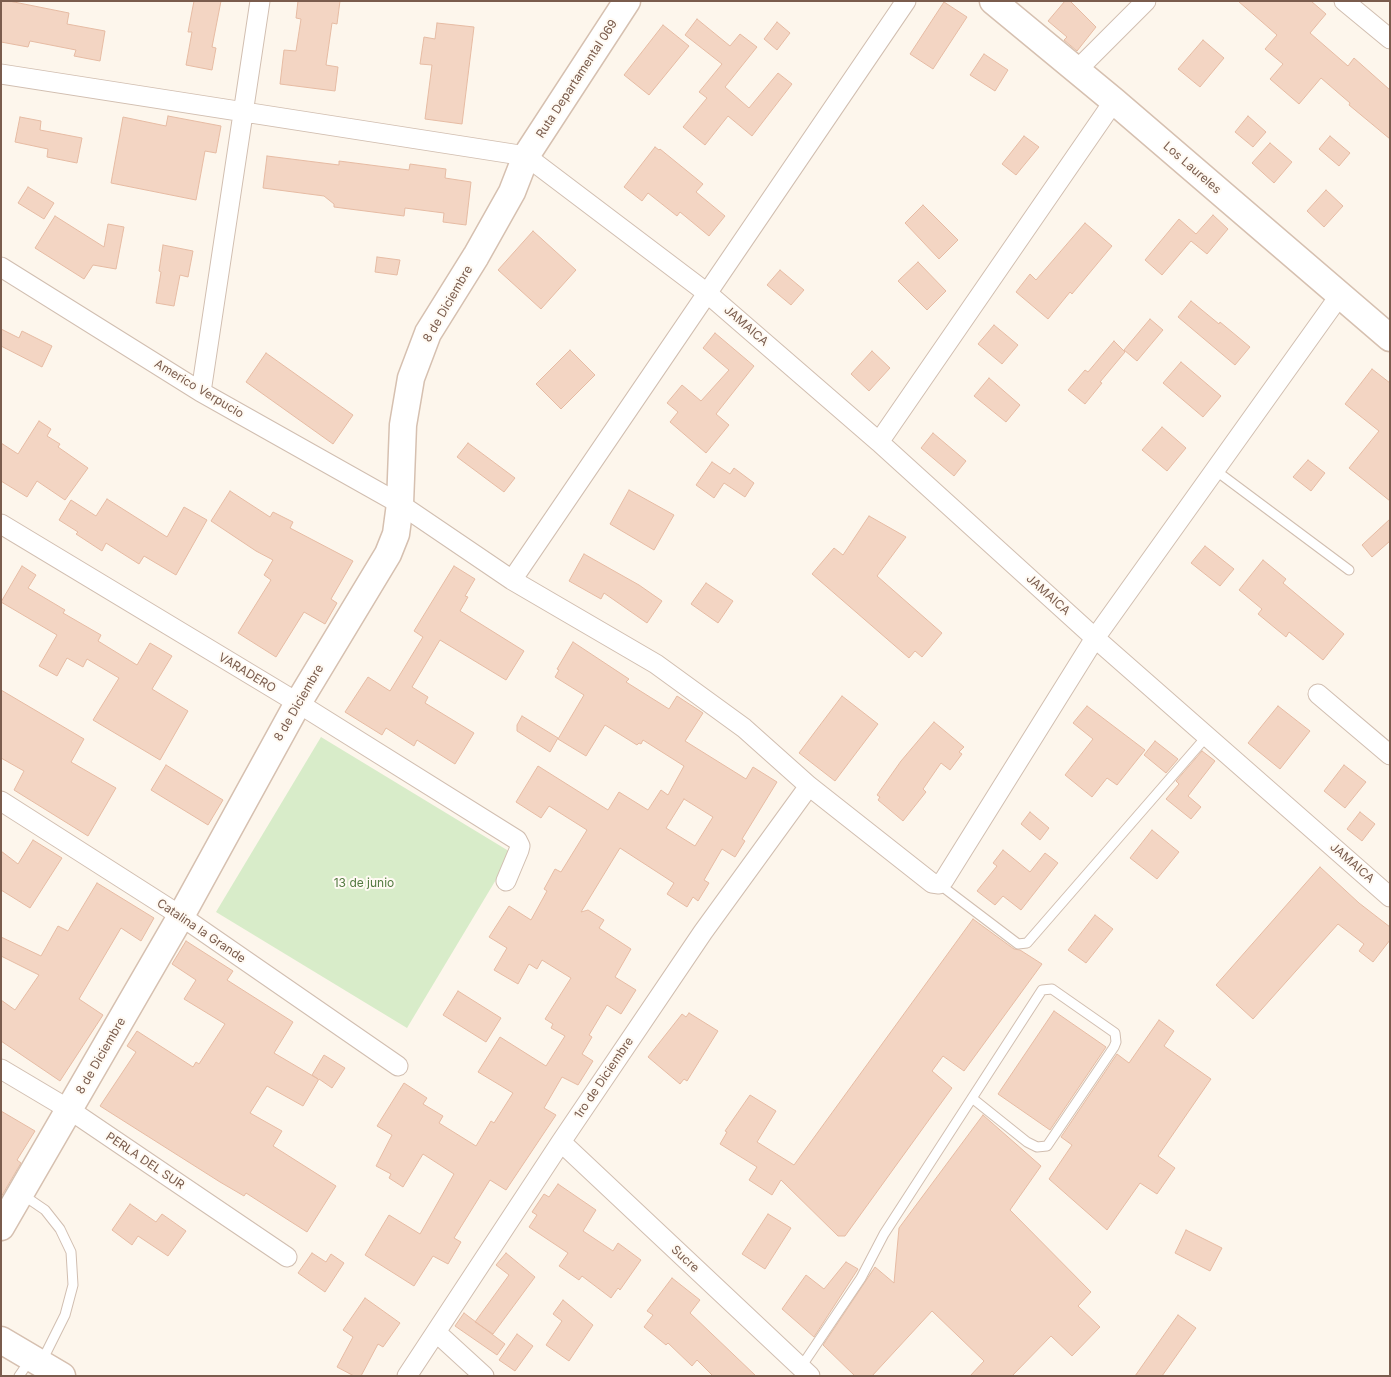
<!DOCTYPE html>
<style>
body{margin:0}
#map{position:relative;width:1391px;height:1377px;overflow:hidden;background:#fdf6ec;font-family:Inter,sans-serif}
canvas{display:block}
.frame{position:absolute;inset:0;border:2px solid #7a5c4d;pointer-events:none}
</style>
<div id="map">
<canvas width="1391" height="1377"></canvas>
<div class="frame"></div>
</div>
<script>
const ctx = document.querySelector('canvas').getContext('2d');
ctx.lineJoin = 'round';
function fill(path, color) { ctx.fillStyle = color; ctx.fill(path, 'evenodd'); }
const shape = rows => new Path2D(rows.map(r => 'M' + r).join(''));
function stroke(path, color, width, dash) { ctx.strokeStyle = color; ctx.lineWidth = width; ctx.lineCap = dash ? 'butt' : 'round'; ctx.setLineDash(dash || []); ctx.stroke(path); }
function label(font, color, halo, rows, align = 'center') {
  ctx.font = font + ' Inter,sans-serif'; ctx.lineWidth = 4; ctx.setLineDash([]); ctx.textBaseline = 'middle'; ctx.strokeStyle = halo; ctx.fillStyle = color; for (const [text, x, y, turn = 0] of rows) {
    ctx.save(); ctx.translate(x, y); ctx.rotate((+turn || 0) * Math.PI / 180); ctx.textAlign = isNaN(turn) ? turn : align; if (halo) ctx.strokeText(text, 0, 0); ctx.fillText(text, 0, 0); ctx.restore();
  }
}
const green = shape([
 [321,737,512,853,407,1028,216,912]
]);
const building = shape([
 [1,1,9,1,69,13,67,24,105,31,100,61,74,56,76,50,30,41,28,47,1,42,1,1],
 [194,1,221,1,212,47,216,48,212,70,186,65,192,32,188,32,194,1],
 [298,1,340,1,337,24,332,23,326,65,338,67,335,91,280,84,284,50,296,51,301,19,296,18,298,1],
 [1065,1,1070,1,1096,27,1077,51,1064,40,1067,37,1048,21,1065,1],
 [1238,1,1311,1,1326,14,1310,33,1348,66,1354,58,1390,90,1390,139,1349,105,1350,103,1321,78,1299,104,1270,79,1283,64,1265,49,1277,35,1238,1],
 [944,2,967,17,933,69,910,54,944,2],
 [697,19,730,46,740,34,757,47,725,87,749,108,778,73,792,84,752,136,728,116,705,145,683,127,707,98,699,92,722,64,685,35,697,19],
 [777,22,790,33,777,50,764,39,777,22],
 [437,23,474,27,462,124,425,119,432,65,420,64,424,37,435,39,437,23],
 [663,25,689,46,649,95,624,75,663,25],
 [1203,40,1224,58,1200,87,1178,69,1203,40],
 [984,54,1008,70,995,91,970,75,984,54],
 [168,116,221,126,216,153,205,151,196,200,111,183,123,117,166,126,168,116],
 [1248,116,1266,132,1253,147,1235,132,1248,116],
 [20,117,41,121,40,130,82,138,77,163,47,157,48,149,15,142,20,117],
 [1024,136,1039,147,1016,175,1002,164,1024,136],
 [1330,136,1350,153,1339,166,1319,149,1330,136],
 [1270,143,1292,162,1274,183,1252,163,1270,143],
 [655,147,659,150,660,149,703,184,696,192,725,216,709,236,680,212,677,216,648,193,642,201,624,187,655,147],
 [267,156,339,165,339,161,409,170,410,164,446,169,445,178,471,182,466,225,443,222,444,213,405,208,404,216,334,207,334,204,324,196,263,188,267,156],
 [28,187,54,203,44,219,18,203,28,187],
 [1326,190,1343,206,1324,227,1307,211,1326,190],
 [923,205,958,240,939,259,905,223,923,205],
 [1213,215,1228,229,1207,254,1191,241,1162,275,1145,260,1179,219,1196,234,1213,215],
 [55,216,104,247,108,224,124,227,116,269,93,265,84,279,35,248,55,216],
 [1085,223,1112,246,1072,294,1070,292,1048,319,1016,292,1030,274,1036,280,1085,223],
 [533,231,576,270,541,309,498,270,533,231],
 [163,245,193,251,188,277,180,275,174,306,156,303,161,272,159,271,163,245],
 [377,257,400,260,397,275,375,272,377,257],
 [918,262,946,291,927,310,898,281,918,262],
 [780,270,804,290,791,305,767,285,780,270],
 [1191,301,1219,324,1220,322,1250,347,1235,365,1178,317,1191,301],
 [1150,319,1163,330,1137,361,1124,350,1150,319],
 [994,325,1018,345,1002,364,978,344,994,325],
 [1,329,19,338,22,331,52,346,42,367,1,346,1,329],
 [715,333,754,366,716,414,729,425,706,453,670,422,678,412,667,403,682,385,701,401,729,370,703,348,715,333],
 [1114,341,1125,352,1100,382,1102,383,1085,404,1068,390,1085,370,1088,372,1114,341],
 [570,350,595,375,561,409,536,384,570,350],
 [872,351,890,368,869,391,851,374,872,351],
 [266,353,353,415,333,444,246,382,266,353],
 [1181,362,1221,396,1203,417,1163,383,1181,362],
 [1372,369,1390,383,1390,501,1349,468,1379,431,1345,404,1372,369],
 [989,378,1020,405,1006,422,974,396,989,378],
 [39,421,51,429,47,436,60,444,58,447,88,468,65,500,37,481,27,497,1,481,1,443,18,454,39,421],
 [1162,427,1186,448,1167,471,1142,450,1162,427],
 [933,433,966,461,954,476,921,448,933,433],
 [468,443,515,478,504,492,457,457,468,443],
 [1308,460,1325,473,1311,491,1293,477,1308,460],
 [712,462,730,474,734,468,754,483,745,497,724,483,714,498,696,485,712,462],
 [629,490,674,515,654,550,610,524,629,490],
 [230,491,270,517,273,512,293,522,290,528,353,561,331,599,337,603,325,624,304,612,276,657,238,633,271,580,264,575,273,560,256,551,211,521,230,491],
 [107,499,167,537,184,507,207,520,176,575,144,556,139,564,106,543,102,551,76,534,78,532,59,520,71,500,96,516,107,499],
 [869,516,906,537,877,576,942,633,922,657,915,651,909,658,812,574,834,548,843,555,869,516],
 [1390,519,1390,541,1372,557,1362,545,1390,519],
 [1205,546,1234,569,1220,586,1191,563,1205,546],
 [584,554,639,585,662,601,647,623,604,593,601,599,569,581,584,554],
 [1263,560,1286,579,1283,583,1344,634,1323,660,1289,632,1286,637,1258,614,1262,609,1239,590,1263,560],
 [22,566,36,575,28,588,65,610,63,613,101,635,98,641,137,665,150,643,172,656,152,689,188,711,160,760,93,720,119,678,87,659,83,667,67,658,57,676,39,666,57,635,1,602,22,566],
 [454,566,475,579,465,596,468,597,460,611,524,651,506,680,440,640,412,687,428,697,425,703,474,733,455,764,417,740,414,746,386,728,382,735,345,712,368,677,390,691,423,637,414,631,454,566],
 [706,583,733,601,718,623,691,604,706,583],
 [573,642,629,679,626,682,669,709,677,696,703,713,685,741,746,779,753,767,777,782,742,839,745,841,735,857,722,849,704,880,709,883,698,901,693,897,687,907,667,894,674,883,620,848,581,912,588,910,604,920,599,928,631,949,615,977,636,990,621,1014,607,1005,589,1035,592,1037,582,1054,593,1061,578,1085,562,1077,544,1108,556,1115,506,1190,490,1180,454,1238,461,1242,448,1264,433,1256,414,1286,365,1255,389,1215,420,1234,454,1174,423,1154,403,1187,389,1178,391,1174,376,1166,392,1135,377,1126,404,1083,427,1098,423,1104,443,1116,439,1123,476,1146,491,1121,494,1123,513,1093,478,1072,500,1037,546,1066,565,1036,551,1028,553,1024,545,1019,571,978,542,960,537,969,529,964,518,984,494,970,507,948,489,937,509,906,531,920,547,891,544,889,555,869,561,872,587,830,549,806,541,818,516,802,538,766,608,810,619,792,648,810,661,790,668,795,684,766,643,740,641,744,639,743,637,745,605,725,586,756,558,739,584,695,555,677,559,670,557,669,573,642],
 [684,799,713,817,695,846,666,828,684,799],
 [1,690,84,739,71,762,116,788,88,836,14,790,24,771,1,758,1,690],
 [842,696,878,724,835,781,799,753,842,696],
 [1087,706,1145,750,1117,785,1107,778,1092,797,1065,775,1093,739,1073,723,1087,706],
 [1278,706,1310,731,1280,769,1248,743,1278,706],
 [522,716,558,738,550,752,517,731,517,725,522,716],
 [934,722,964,747,959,752,962,754,950,770,941,763,923,789,926,792,903,821,878,800,880,797,877,795,901,761,934,722],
 [1155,741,1178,759,1166,773,1144,755,1155,741],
 [1202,751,1215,761,1188,796,1201,807,1191,819,1166,799,1179,784,1176,781,1202,751],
 [166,765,223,800,208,825,151,790,166,765],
 [1344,765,1366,782,1345,808,1324,791,1344,765],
 [1030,812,1049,828,1040,840,1021,824,1030,812],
 [1360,812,1375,824,1362,841,1347,829,1360,812],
 [1152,830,1179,852,1157,879,1130,858,1152,830],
 [33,840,62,858,30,908,1,890,1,851,18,864,33,840],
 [1003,850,1030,872,1045,853,1058,863,1021,910,1003,896,995,905,977,891,997,866,993,863,1003,850],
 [1320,867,1359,903,1390,927,1390,940,1373,962,1359,951,1364,944,1338,924,1253,1019,1216,985,1320,867],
 [97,883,154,918,141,941,121,928,79,999,103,1015,60,1081,1,1041,1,1000,15,1010,39,975,1,956,1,937,41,956,58,926,68,931,97,883],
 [1095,915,1113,929,1086,963,1068,950,1095,915],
 [973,919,1014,949,1020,950,1042,964,964,1071,943,1056,932,1071,952,1088,845,1236,838,1236,781,1180,772,1195,749,1180,757,1167,720,1144,727,1132,725,1131,750,1095,776,1111,757,1142,794,1165,973,919],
 [186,941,233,971,227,980,293,1022,274,1053,318,1079,312,1075,324,1055,345,1068,332,1088,319,1079,303,1106,267,1086,250,1113,282,1131,273,1146,336,1186,307,1232,246,1193,244,1196,220,1182,100,1106,136,1052,127,1046,137,1031,193,1067,196,1062,199,1064,225,1024,184,999,196,980,172,964,186,941],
 [458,991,501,1018,486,1042,443,1015,458,991],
 [1054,1011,1106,1047,1050,1130,998,1094,1054,1011],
 [689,1013,718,1031,687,1081,684,1079,680,1084,648,1057,682,1014,686,1017,689,1013],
 [1159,1020,1174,1031,1164,1046,1211,1079,1158,1156,1175,1168,1157,1194,1140,1183,1107,1230,1049,1179,1072,1145,1061,1137,1117,1054,1129,1063,1159,1020],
 [1,1111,35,1131,17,1160,21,1163,1,1197,1,1111],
 [983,1115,1041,1166,1010,1210,1091,1292,1078,1306,1100,1327,1072,1356,1051,1336,1012,1376,970,1376,984,1361,932,1311,872,1376,855,1376,823,1345,875,1267,894,1283,899,1228,983,1115],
 [558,1184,596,1210,583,1231,613,1251,618,1243,641,1260,620,1290,618,1288,611,1298,582,1276,579,1280,559,1266,568,1253,529,1227,537,1215,532,1212,544,1194,549,1197,558,1184],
 [130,1204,156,1222,162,1214,186,1231,168,1256,138,1236,132,1245,112,1230,130,1204],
 [768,1214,791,1228,765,1269,742,1254,768,1214],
 [1186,1230,1222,1248,1210,1271,1175,1253,1186,1230],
 [312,1253,326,1262,331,1254,344,1263,325,1292,298,1273,312,1253],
 [506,1253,535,1277,493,1334,475,1322,509,1275,496,1265,506,1253],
 [846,1262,858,1269,814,1337,782,1309,806,1275,824,1289,846,1262],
 [672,1278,700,1300,690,1313,756,1376,713,1376,697,1360,692,1366,668,1343,666,1345,644,1327,653,1315,647,1311,672,1278],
 [365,1298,400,1323,383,1347,378,1344,361,1376,354,1376,337,1367,353,1337,343,1330,365,1298],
 [563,1300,593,1325,569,1361,546,1345,562,1321,553,1314,563,1300],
 [464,1313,505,1344,497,1355,455,1326,464,1313],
 [1178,1315,1196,1328,1162,1376,1135,1376,1178,1315],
 [517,1334,533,1346,515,1371,499,1360,517,1334]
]);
const lane = shape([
 [1215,470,1349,570],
 [939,884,1018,944,1027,943,1207,736],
 [23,1195,45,1210,60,1229,71,1252,73,1285,65,1315,42,1361],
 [801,1367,861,1278,884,1234,1042,990,1052,989,1115,1033,1116,1042,1114,1047,1047,1146,1037,1147,1027,1142,972,1098],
 [19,1376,30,1360]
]);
const street = shape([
 [1344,1,1390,39],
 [1077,70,1146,1],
 [1,74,526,156,707,293,879,442,1095,638,1390,897],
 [1,267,201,392,400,504,512,580,656,664,744,728,809,786,932,883,939,884,944,880,1095,638,1340,295],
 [201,392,260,1],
 [879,442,1114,101],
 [1,524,298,703,517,840,520,846,519,850,506,881],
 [512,580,906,1],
 [1318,694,1390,755],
 [1,801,181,916,398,1066],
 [1,1069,70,1110,287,1257],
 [561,1142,810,1376],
 [437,1333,484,1376],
 [407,1376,561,1142,703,932,809,786]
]);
const secondary = shape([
 [993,1,1114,101,1390,338],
 [1,1227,181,916,298,703,388,554,396,534,400,504,403,425,411,378,428,333,476,256,512,192,526,156,627,1],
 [1,1340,62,1376]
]);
const streetNames = [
 ["Ruta Departamental 069",577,79,-57],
 ["Los Laureles",1192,168,41],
 ["8 de Diciembre",448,304,-60],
 ["JAMAICA",746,326,41],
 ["Americo Verpucio",199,389,31],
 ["JAMAICA",1048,595,42],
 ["VARADERO",247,673,31],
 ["8 de Diciembre",299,703,-60],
 ["JAMAICA",1352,863,41],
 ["Catalina la Grande",201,931,34],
 ["8 de Diciembre",101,1056,-60],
 ["1ro de Diciembre",604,1078,-56],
 ["PERLA DEL SUR",145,1161,34],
 ["Sucre",685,1259,43]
];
const parkNames = [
 ["13 de junio",364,883]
];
fill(green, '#d8ecc9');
fill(building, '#f3d5c3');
stroke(building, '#e6bba3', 1);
stroke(lane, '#d1beb0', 11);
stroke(street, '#d1beb0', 21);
stroke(secondary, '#d6c0b0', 29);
stroke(lane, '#fff', 9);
stroke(street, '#fff', 19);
stroke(secondary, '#fff', 26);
label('12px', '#7a5c4d', '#fffaf3', streetNames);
label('12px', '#537a41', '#fffaf3', parkNames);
</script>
